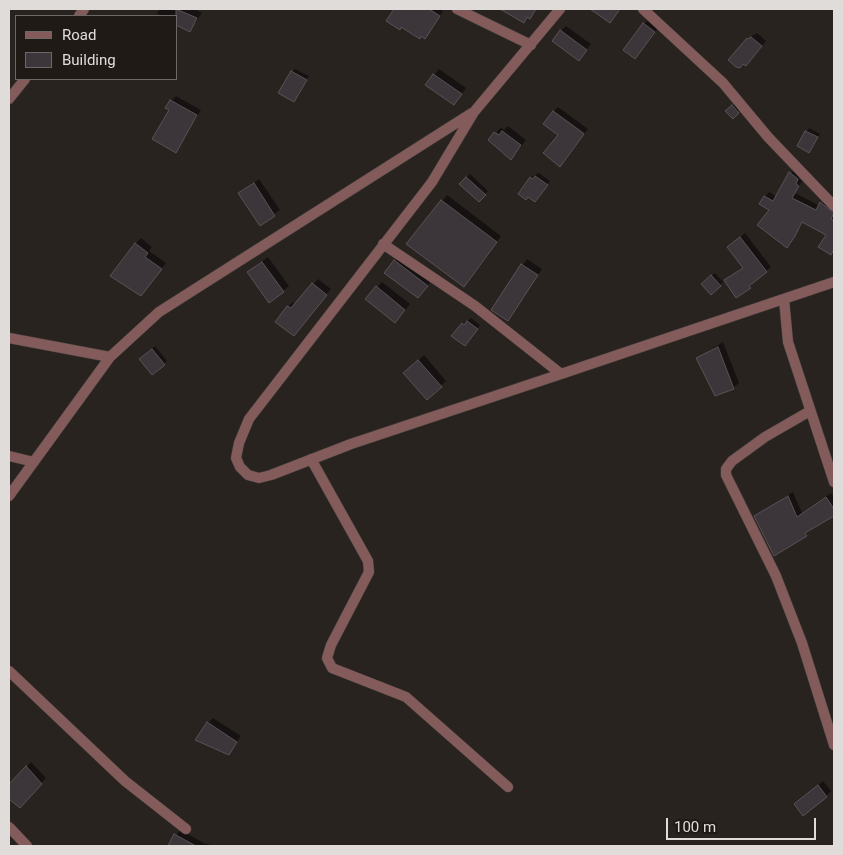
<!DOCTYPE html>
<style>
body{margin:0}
#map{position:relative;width:843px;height:855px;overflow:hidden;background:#292320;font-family:Roboto,sans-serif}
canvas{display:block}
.frame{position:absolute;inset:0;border:10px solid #e0dcda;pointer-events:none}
.legend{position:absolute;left:15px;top:15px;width:162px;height:65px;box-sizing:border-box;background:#201a17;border:1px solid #6d6865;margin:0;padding:6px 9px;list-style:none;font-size:15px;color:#e0dcda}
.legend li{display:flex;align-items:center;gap:10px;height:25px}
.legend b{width:25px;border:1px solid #6d6865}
.scale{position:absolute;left:666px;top:818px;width:150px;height:22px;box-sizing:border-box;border:2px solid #e0dcda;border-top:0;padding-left:6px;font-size:15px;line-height:18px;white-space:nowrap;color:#e0dcda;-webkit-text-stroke:4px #201a17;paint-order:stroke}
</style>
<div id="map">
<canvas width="843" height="855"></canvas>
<div class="frame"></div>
<ul class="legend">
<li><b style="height:6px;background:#835b5a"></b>Road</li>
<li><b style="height:14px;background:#3c353a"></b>Building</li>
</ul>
<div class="scale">100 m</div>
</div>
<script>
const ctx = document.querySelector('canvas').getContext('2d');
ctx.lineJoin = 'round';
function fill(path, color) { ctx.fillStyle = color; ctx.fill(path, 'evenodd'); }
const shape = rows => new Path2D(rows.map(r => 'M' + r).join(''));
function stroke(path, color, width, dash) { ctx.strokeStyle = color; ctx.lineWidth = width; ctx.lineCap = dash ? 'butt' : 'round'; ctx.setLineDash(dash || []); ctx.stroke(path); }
const shadow = shape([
 [159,9,194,9,202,13,190,30,176,16,162,16,157,14],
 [396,9,439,9,443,11,429,33,388,20],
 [649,19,659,27,640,52,644,24],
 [566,26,591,44,579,59,561,31],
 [757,33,766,41,751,59,747,39],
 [295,69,309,76,294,100,292,72],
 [439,69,466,88,454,104,427,85],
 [176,96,201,110,175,151,171,110,171,101],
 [736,102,741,109,733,117,727,111],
 [558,107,588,129,585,133,554,111],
 [508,126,526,140,516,153,490,140,501,127,504,130],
 [809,128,820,134,809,151,799,146],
 [794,169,802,174,799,179,802,181,795,193,820,206,826,199,834,207,834,249,830,253,827,234,803,222,791,242,765,197,769,192,777,197],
 [539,173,550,181,538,197,519,194,531,177],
 [470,174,488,191,479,201,461,184],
 [259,179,280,210,260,224,239,193],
 [447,195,501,236,469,280,408,244],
 [745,233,771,267,754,281,750,287,726,280,744,267,733,243],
 [141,238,152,247,149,251,166,263,141,295,135,244],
 [400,256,432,280,423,292,394,261],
 [268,257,289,286,270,301,254,267],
 [527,259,542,269,507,320,493,310],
 [715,273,723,282,711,294,703,284],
 [318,279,331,289,299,329,277,322,288,307,293,302,296,304],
 [382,282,410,304,400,317,377,287],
 [471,318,480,325,468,342,462,324],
 [723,342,739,383,733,388,698,358],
 [155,346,167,361,164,364,144,356],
 [424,355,446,381,427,398,410,368],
 [793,492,802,513,831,493,834,497,834,515,774,554,755,516],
 [213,718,241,736,228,754,208,723],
 [31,762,46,778,20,806,9,797,9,786],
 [823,781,831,791,826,796,800,799],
 [180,830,204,843,214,846,169,846]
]);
const building = shape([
 [176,9,197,18,190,32,176,25,176,9],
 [394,9,429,9,440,16,425,39,421,36,420,39,401,27,400,30,386,21,394,9],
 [500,9,536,9,530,19,527,17,524,23,500,9],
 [590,9,620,9,610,23,590,9],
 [643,23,655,32,635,59,623,50,643,23],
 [560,30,587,50,579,61,552,41,560,30],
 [751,37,762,46,746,66,743,64,740,68,736,67,728,60,747,38,748,39,751,37],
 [291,71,307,80,294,102,278,93,291,71],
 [433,74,462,94,454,105,425,85,433,74],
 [170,100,197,115,176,153,152,139,169,110,165,108,170,100],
 [732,105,739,113,733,119,725,111,732,105],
 [553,111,584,134,560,167,543,153,558,135,543,124,553,111],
 [502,131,521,145,511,160,488,140,494,132,499,135,502,131],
 [805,131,818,137,809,153,797,146,805,131],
 [789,172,798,179,796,184,799,186,792,198,816,210,820,202,834,213,831,219,834,221,834,249,831,255,818,247,826,235,802,222,795,236,787,248,757,225,769,210,759,204,764,196,773,201,789,172],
 [535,176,548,185,535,202,528,197,526,200,518,194,530,177,533,179,535,176],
 [466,177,486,195,479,202,459,184,466,177],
 [254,183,275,216,260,226,238,193,254,183],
 [441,200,497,242,464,287,406,244,441,200],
 [740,237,767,272,749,286,751,288,736,298,724,280,743,268,727,247,740,237],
 [135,243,148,253,145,257,162,269,141,296,110,276,135,243],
 [394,260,428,286,418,298,384,273,394,260],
 [262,262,284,292,269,303,247,272,262,262],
 [521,264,538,275,508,321,491,310,521,264],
 [711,275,721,286,711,295,701,284,711,275],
 [312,283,327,295,294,336,275,322,287,306,291,308,312,283],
 [376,286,405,310,395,323,365,299,376,286],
 [467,321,478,329,465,346,451,336,462,323,464,325,467,321],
 [718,347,734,389,715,396,696,358,718,347],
 [152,349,165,365,152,375,139,359,152,349],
 [418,360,442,387,427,400,403,373,418,360],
 [788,496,797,517,826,497,834,509,834,516,805,533,807,536,774,556,754,516,788,496],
 [207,722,237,742,229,755,195,740,207,722],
 [26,766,42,784,20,808,9,799,9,784,26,766],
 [818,785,827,797,803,816,794,804,818,785],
 [174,834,196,846,168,846,174,834]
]);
const minor = shape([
 [457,9,531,45],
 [560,9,474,112,432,182,249,419,239,443,236,458,240,467,248,475,259,478,271,475,351,444,561,374],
 [643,9,723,83,768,137,834,206],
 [79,16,84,9],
 [9,99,25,79],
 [383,244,475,306,561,374,834,282],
 [784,299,788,342,834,482],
 [9,338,110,357],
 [810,411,765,437,732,461,726,469,726,475,776,576,802,643,834,745],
 [9,456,34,462],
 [311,459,368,561,369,572,331,645,327,658,332,668,406,697,508,787],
 [9,496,110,357,159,312,472,113],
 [9,671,125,781,186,829],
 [9,827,27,846]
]);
fill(shadow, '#0007');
fill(building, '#3c353a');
stroke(building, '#595257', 1);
stroke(minor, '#46413e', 11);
stroke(minor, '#835b5a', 10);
</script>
